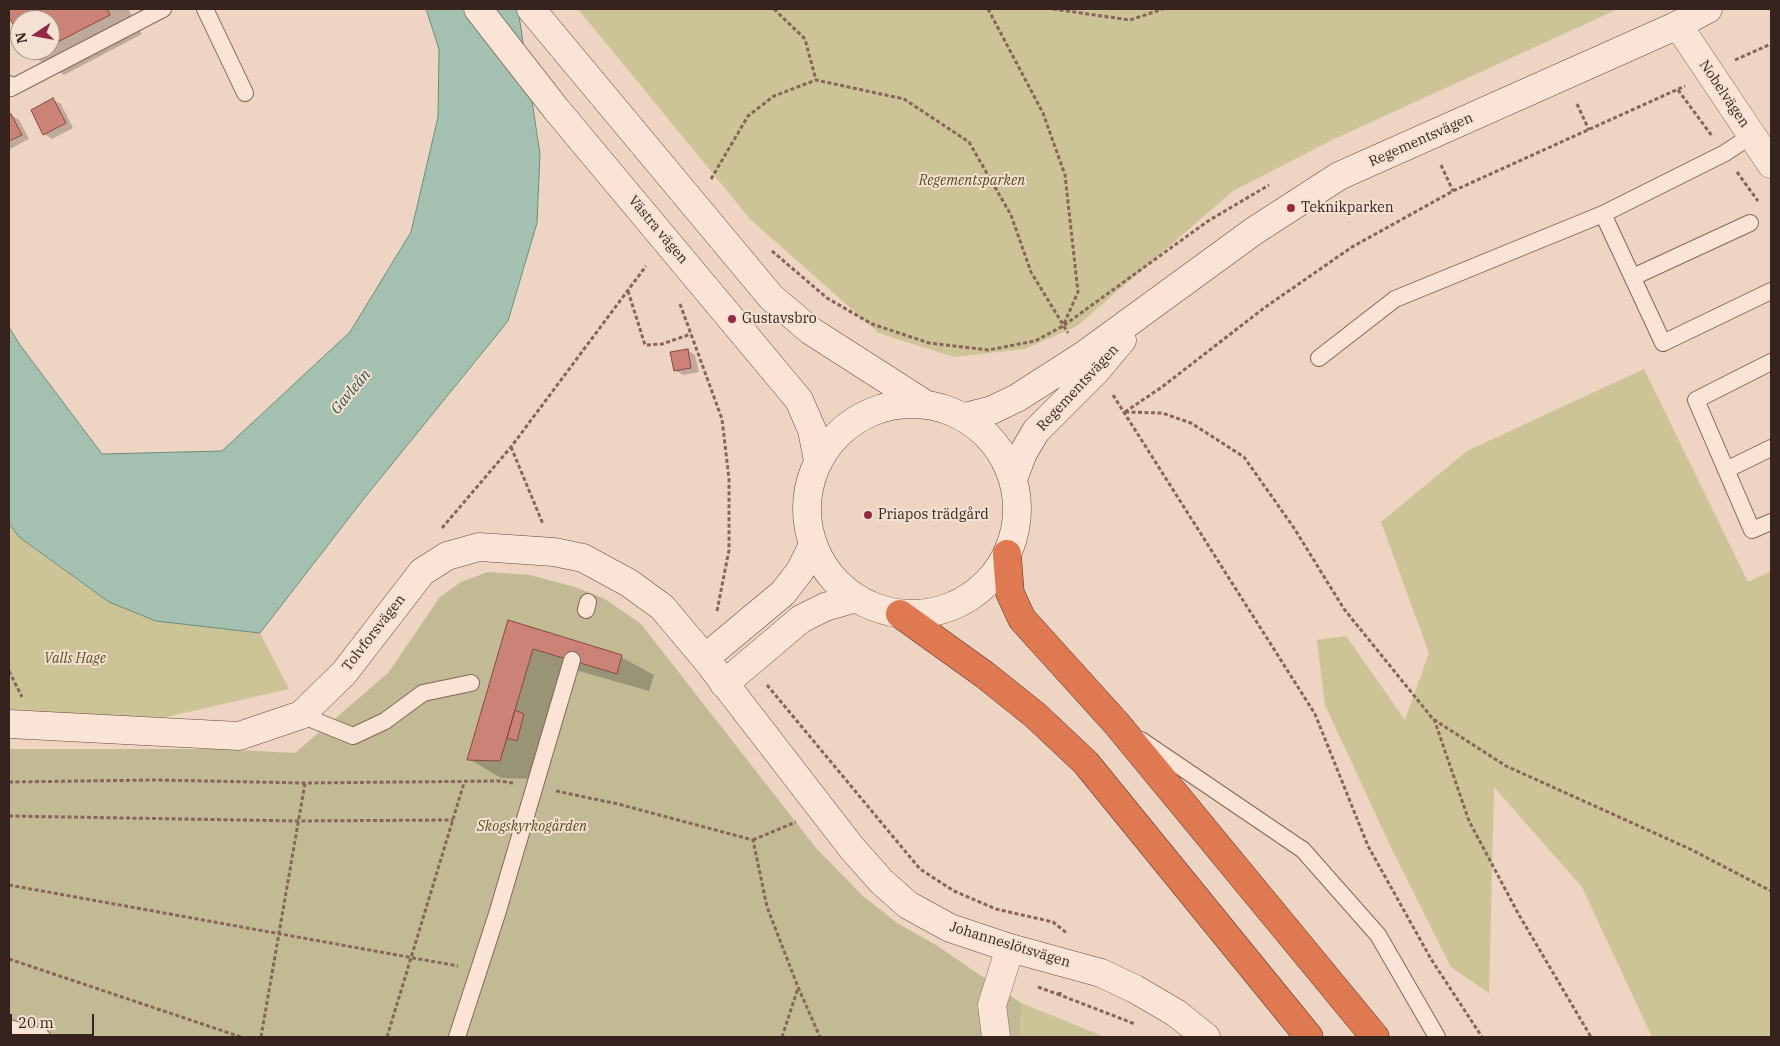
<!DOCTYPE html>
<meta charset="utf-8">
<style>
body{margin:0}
#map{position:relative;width:1780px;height:1046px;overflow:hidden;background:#eed4c2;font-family:"IBM Plex Serif",serif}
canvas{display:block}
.frame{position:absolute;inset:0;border:10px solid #37231d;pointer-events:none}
.north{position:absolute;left:10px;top:10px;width:50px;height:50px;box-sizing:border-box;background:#f5e1d1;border:1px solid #a99589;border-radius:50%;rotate:258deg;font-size:14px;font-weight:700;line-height:20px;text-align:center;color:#37231d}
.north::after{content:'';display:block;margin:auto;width:18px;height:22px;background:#972948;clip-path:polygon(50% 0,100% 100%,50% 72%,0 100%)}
.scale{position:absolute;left:10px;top:1014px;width:84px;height:22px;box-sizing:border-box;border:2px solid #37231d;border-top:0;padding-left:6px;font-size:15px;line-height:18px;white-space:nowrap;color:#37231d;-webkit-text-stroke:4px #f5e1d1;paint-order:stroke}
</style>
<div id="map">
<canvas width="1780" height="1046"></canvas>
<div class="frame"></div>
<div class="north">N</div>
<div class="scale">20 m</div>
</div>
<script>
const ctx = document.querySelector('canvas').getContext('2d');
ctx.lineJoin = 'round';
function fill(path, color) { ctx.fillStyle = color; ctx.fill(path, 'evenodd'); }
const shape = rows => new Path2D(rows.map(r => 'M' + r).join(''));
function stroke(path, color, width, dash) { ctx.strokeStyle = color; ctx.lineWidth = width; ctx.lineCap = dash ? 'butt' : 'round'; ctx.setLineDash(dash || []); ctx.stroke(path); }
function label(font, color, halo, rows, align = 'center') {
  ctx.font = font + ' "IBM Plex Serif",serif'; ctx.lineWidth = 4; ctx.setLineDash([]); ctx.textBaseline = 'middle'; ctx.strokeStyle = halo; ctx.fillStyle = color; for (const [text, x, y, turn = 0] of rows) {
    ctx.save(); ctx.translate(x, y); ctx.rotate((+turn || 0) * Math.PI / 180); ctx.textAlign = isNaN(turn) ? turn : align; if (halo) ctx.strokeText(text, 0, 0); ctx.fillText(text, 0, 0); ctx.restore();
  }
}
const green = shape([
 [578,9,1618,9,1332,140,1233,191,1077,326,1025,349,954,357,879,333,751,220],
 [1644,369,1748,582,1771,571,1771,1037,1652,1037,1582,887,1494,787,1489,993,1451,967,1390,845,1325,705,1317,640,1346,636,1405,720,1429,653,1381,522,1467,451],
 [9,523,19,537,109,602,260,633,289,689,118,728,9,724],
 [1021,1003,1105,1037,1020,1037]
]);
const cemetery = shape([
 [488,572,530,575,575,587,605,599,641,624,816,848,863,896,897,923,936,945,1021,1003,1020,1037,9,1037,9,749,215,749,295,753,388,673,440,597,461,582]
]);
const water = shape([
 [426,9,518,9,540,154,537,223,508,321,362,501,260,633,156,621,109,602,19,537,9,523,9,327,20,345,102,454,222,451,350,332,411,232,438,117,439,49,426,9]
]);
const shadow = shape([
 [9,9,128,9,142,34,64,75,32,56,28,50,50,50,50,20,20,20,20,35,9,16],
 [53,100,61,104,73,128,52,139,44,134],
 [11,115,19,120,29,139,10,149,9,116],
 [687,350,695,355,699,372,683,375,675,370],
 [509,622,621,657,654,675,649,691,565,667,533,779,501,778,469,759]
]);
const building = shape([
 [9,9,107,9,110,15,50,46,50,20,20,20,20,37,9,17,9,9],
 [53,98,66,123,43,135,31,110,53,98],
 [11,114,22,135,9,141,9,115,11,114],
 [688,349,691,368,674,371,670,352,688,349],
 [508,620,622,655,617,674,533,649,500,761,467,760,508,620],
 [515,710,524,714,517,741,507,738,515,710]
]);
const path = shape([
 [774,9,805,39,816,80],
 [988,9,1043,113,1065,175,1078,292,1063,326],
 [1053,9,1130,20,1163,9],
 [1735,60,1771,44],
 [1678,90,1712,136],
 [1577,104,1589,130],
 [1441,165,1453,191],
 [1737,172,1758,201],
 [711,179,748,116,774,96,816,80,904,99,969,142,1011,215,1031,272,1068,333],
 [772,251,827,298,872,324,929,343,988,350,1035,341,1063,326,1208,221,1269,185],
 [628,291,645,345,662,344,691,334],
 [680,304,722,419,729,479,729,550,717,611],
 [1113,395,1315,714,1368,846,1431,959,1482,1037],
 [1125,412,1162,413,1191,423,1244,457,1294,528,1344,609,1433,719,1506,766,1690,849,1771,891],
 [1125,412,1162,387,1264,308,1352,247,1453,191,1685,86],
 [511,447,543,524],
 [442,528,511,447,646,266],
 [9,671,22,697],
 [767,685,920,869,954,891,996,909,1053,922,1068,934],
 [1434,719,1469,821,1519,915,1591,1037],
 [9,782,156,780,305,783,499,781,513,783],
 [556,791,618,804,753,840,767,907,798,987,820,1037],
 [9,816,299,821,453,820],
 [753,840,796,822],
 [9,885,458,966],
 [9,959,241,1037],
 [1038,987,1060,995],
 [1060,992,1060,995,1135,1024],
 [261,1037,305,783],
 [387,1037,464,783],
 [782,1037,798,988]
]);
const lane = shape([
 [205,9,245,93],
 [9,84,11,88,163,9],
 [1752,135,1725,153,1603,214,1663,343,1771,291],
 [1633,277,1750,223],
 [1319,358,1395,299,1603,214],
 [1771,362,1696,400,1752,530,1771,522],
 [1726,470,1771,448],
 [586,610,588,602],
 [301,715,353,736,385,721,423,693,471,683],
 [1141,740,1303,850,1378,935,1437,1037],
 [9,1028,42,1037],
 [457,1037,497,914,572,660]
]);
const street = shape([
 [1678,25,1771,164],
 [996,1037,992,1005,1010,948]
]);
const secondary = shape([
 [478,9,556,109,799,400,812,430,818,461],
 [531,9,771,297,811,331,925,404],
 '807 509a105 105 0 1 1 210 0a105 105 0 1 1-210 0Z',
 [965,417,992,410,1017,398,1084,355,1254,231,1339,176,1678,25,1708,9],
 [1013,479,1023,453,1036,431,1096,371,1122,340],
 [705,658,783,593,800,571,813,545],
 [724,684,801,619,825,607,856,598],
 [9,724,239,736,301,715,344,673,422,572,447,556,479,547,554,552,583,558,629,583,662,607,705,658,851,847,881,881,908,905,950,928,1010,948,1101,973,1135,989,1176,1013,1206,1037]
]);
const highway = shape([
 [1007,554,1010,593,1022,619,1117,724,1375,1037],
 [900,614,985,675,1035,715,1086,763,1309,1037]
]);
const markers = [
 [1291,208,5,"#972948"],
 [732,319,5,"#972948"],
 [868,515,5,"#972948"]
];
const streetNames = [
 ["Nobelvägen",1724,94,56],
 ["Regementsvägen",1421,140,-24],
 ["Västra vägen",658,230,50],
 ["Regementsvägen",1078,388,-47],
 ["Tolvforsvägen",374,633,-52],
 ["Johanneslötsvägen",1010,945,17]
];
const parkNames = [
 ["Regementsparken",972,181],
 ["Valls Hage",75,659],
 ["Skogskyrkogården",532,827]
];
const poiNames = [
 ["Teknikparken",1301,208],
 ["Gustavsbro",742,319],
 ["Priapos trädgård",878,515]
];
const waterNames = [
 ["Gavleån",351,392,-50]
];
fill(green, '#ccc396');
fill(cemetery, '#c1ba95');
fill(water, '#a4c0b0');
stroke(water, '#6b8e7c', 1);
fill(shadow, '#0003');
fill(building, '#cc8377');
stroke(building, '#87473f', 1);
stroke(lane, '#886559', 18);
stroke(street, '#886559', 29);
stroke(secondary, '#69463c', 29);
stroke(highway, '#55352d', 29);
stroke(path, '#886559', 3, [4, 2.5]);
stroke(lane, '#f9e4d5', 16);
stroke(street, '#f9e4d5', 28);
stroke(secondary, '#f9e4d5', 28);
stroke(highway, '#de7952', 28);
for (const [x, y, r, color] of markers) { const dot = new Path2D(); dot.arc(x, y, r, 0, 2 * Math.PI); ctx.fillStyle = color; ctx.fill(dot); stroke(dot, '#f5e1d1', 2); }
label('14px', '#37231d', '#f5e1d1', streetNames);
label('italic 14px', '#545224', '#f5e1d1', parkNames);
label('14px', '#37231d', '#f5e1d1', poiNames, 'left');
label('italic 15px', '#2c5749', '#f5e1d1', waterNames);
</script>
